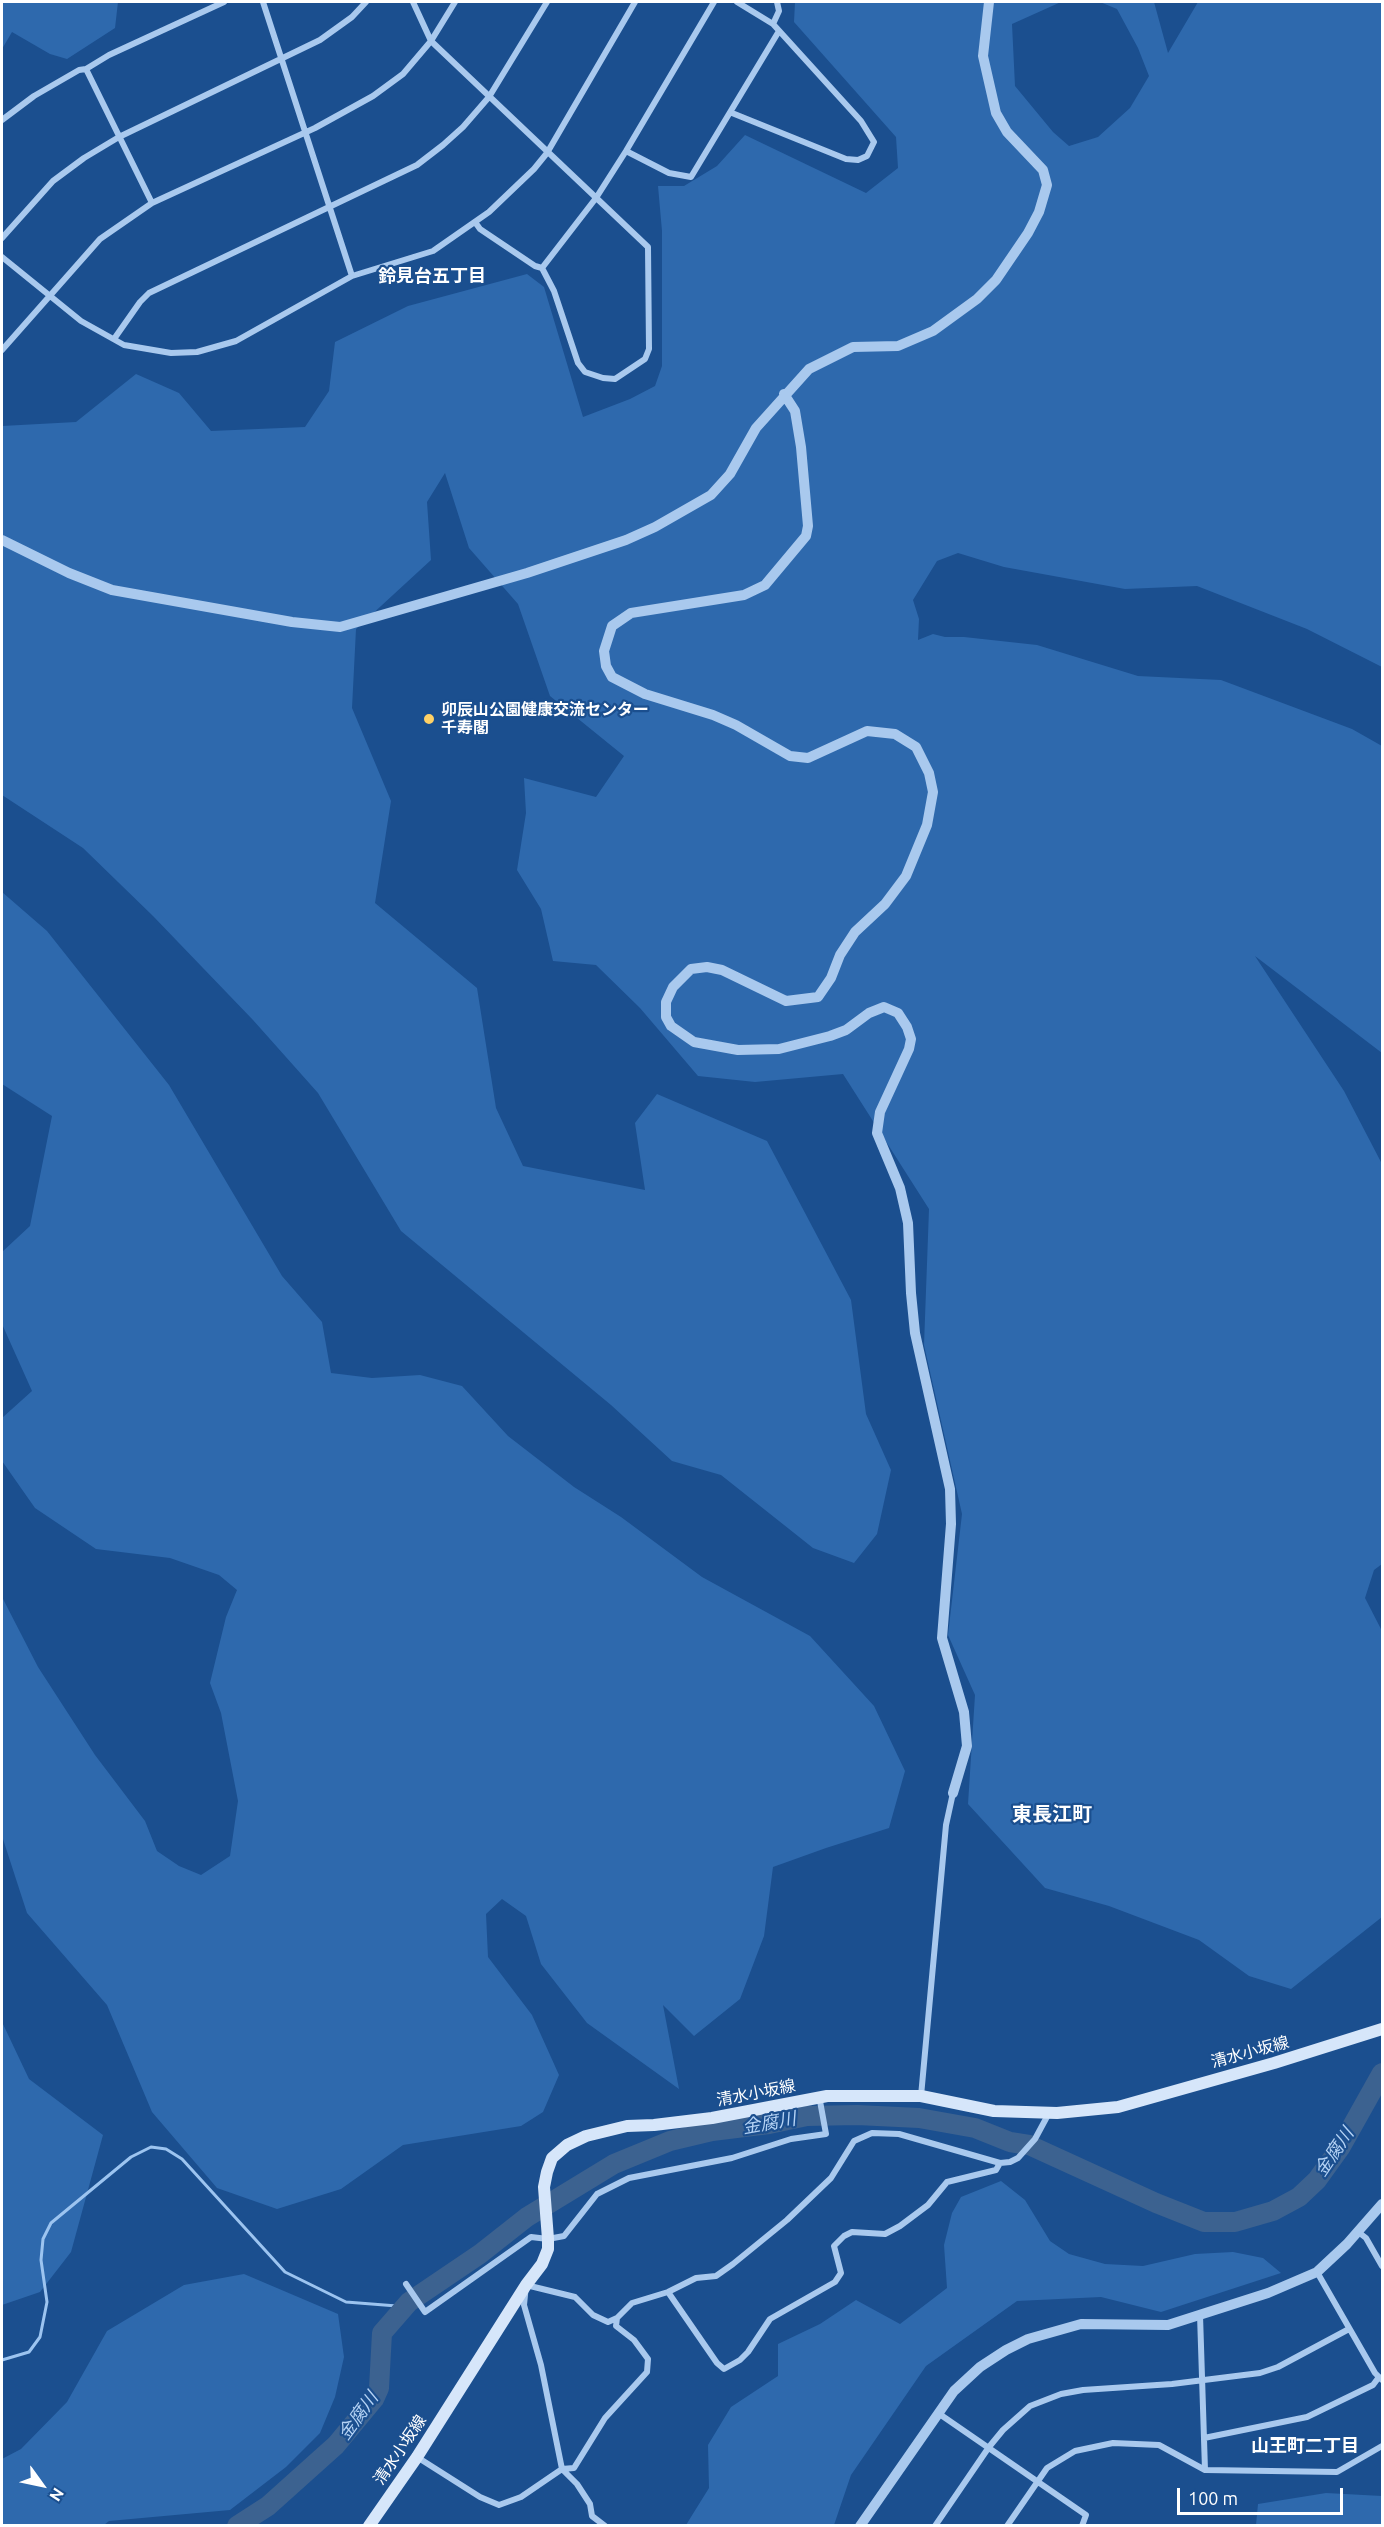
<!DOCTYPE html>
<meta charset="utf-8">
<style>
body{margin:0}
#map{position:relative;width:1384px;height:2527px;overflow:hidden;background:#1b4f8f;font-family:Ubuntu,sans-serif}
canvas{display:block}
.frame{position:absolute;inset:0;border:3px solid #fff;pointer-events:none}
.north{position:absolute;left:12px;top:2455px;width:60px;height:60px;-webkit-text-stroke:4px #1b4f8f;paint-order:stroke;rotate:123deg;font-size:16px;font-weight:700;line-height:24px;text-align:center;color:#fff}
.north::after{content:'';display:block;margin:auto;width:21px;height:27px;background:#fff;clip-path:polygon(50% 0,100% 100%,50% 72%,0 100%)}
.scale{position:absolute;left:1177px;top:2488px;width:166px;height:27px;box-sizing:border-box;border:3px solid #fff;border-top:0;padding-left:8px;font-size:18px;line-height:21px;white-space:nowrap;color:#fff;-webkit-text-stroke:4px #1b4f8f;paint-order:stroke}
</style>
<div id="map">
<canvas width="1384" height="2527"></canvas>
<div class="frame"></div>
<div class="north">N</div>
<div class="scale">100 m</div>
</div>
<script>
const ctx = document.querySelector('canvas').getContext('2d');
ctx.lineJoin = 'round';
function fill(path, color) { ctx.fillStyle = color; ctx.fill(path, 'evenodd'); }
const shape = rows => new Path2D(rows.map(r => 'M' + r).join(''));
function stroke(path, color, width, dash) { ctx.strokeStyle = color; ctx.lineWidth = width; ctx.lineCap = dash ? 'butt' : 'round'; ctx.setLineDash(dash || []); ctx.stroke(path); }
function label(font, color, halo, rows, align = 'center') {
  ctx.font = font + ' Ubuntu,"Noto Sans JP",sans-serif'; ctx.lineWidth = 4.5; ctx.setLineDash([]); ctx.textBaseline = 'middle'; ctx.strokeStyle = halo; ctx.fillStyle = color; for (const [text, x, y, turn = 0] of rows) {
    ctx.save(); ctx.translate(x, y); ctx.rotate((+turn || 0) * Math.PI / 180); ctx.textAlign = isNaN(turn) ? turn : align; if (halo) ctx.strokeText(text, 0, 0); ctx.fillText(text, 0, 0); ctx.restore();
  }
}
const green = shape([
 [2,2,118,2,115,28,67,59,50,54,12,32,2,49],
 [795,2,1061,2,1012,24,1015,86,1053,132,1069,146,1098,137,1130,108,1149,76,1138,48,1117,9,1100,2,1154,2,1168,53,1198,2,1382,2,1382,667,1307,629,1197,586,1125,589,1004,567,958,553,937,561,913,600,919,619,918,640,933,634,945,637,964,637,1037,645,1138,676,1221,680,1352,729,1382,746,1382,1053,1255,956,1344,1091,1382,1164,1382,1564,1374,1570,1365,1598,1382,1631,1382,1917,1291,1989,1249,1976,1199,1940,1109,1906,1045,1888,968,1804,975,1695,948,1635,962,1514,924,1345,929,1209,843,1074,755,1082,698,1076,640,1008,596,965,553,961,541,909,517,870,526,813,524,778,596,797,624,756,550,696,518,604,469,548,445,473,427,502,431,560,356,629,352,708,391,801,375,903,477,988,496,1108,523,1166,645,1190,635,1123,657,1094,767,1141,851,1300,866,1414,891,1470,877,1534,854,1563,813,1548,721,1475,672,1461,611,1405,401,1231,318,1093,253,1020,153,916,83,848,2,795,2,426,76,422,136,374,179,393,211,431,305,427,329,391,335,342,408,306,527,274,544,287,583,417,630,399,655,386,662,366,662,231,658,186,684,186,717,166,745,135,866,193,898,168,896,137,794,22],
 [2,892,47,931,169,1085,282,1276,322,1322,331,1373,372,1378,420,1375,462,1386,508,1436,574,1487,621,1517,702,1577,810,1636,874,1706,905,1771,889,1828,826,1848,773,1867,764,1936,740,1999,694,2036,663,2005,679,2089,587,2023,541,1964,526,1916,502,1899,486,1914,488,1957,532,2015,559,2075,543,2112,521,2126,403,2145,341,2189,277,2209,217,2188,152,2112,107,2005,27,1913,2,1836,2,1597,38,1667,95,1755,145,1821,157,1851,179,1866,201,1875,230,1856,238,1801,221,1713,210,1683,226,1617,237,1590,219,1575,170,1558,96,1549,35,1508,2,1461,2,1418,32,1391,2,1324,2,1252,30,1226,52,1116,2,1084],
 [2,2022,29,2079,103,2135,71,2252,40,2292,2,2305],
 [1001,2181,1025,2200,1050,2241,1069,2254,1105,2264,1143,2266,1195,2254,1233,2252,1263,2258,1281,2273,1161,2312,1101,2297,1017,2301,926,2366,851,2475,834,2525,686,2525,709,2488,708,2445,731,2407,778,2376,778,2344,820,2324,856,2300,900,2324,947,2288,944,2245,952,2213,961,2197],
 [244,2274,338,2314,344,2357,335,2397,320,2433,286,2467,230,2510,109,2521,104,2525,2,2525,2,2459,21,2449,67,2402,107,2331,184,2285],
 [1326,2493,1382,2496,1382,2525,1256,2525,1258,2504]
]);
const stream = shape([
 [2,2360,29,2352,40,2337,47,2302,41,2260,43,2239,51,2223,131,2157,151,2147,166,2149,182,2159,285,2272,346,2302,397,2306,397,2314]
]);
const river = shape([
 [237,2526,268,2506,336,2445,374,2399,379,2388,382,2333,409,2302,480,2254,527,2217,614,2164,670,2141,712,2131,769,2124,807,2116,857,2115,919,2118,975,2128,1010,2142,1029,2145,1156,2203,1204,2222,1235,2222,1273,2211,1299,2197,1317,2180,1340,2148,1382,2073]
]);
const minor = shape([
 [263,2,352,276],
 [413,2,431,41,648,247,649,349,645,359,615,379,603,378,585,372,578,363,554,291,542,268,535,266,480,229,475,222],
 [773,24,779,11,777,2],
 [86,69,152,203],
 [732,113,846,159,858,160,867,156,874,142,861,121,773,24,737,2],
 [2,120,34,96,79,70,86,69,109,55,224,2],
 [626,151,669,173,691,177,779,31],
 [2,238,53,181,84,158,119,137,320,40,352,17,366,2],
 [2,257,81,321,124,345,171,353,197,352,236,341,352,276,433,251,489,212,534,169,547,153,635,2],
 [542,268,596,198,626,151,714,2],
 [114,339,140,302,149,293,417,165,443,145,463,127,489,97,547,2],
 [2,350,100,239,152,203,315,128,373,96,403,74,431,41,455,2],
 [921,2096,946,1825,953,1793],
 [1357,2231,1366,2238,1382,2266],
 [1317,2272,1375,2373,1382,2380],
 [406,2284,425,2312,531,2237,548,2239,564,2236,597,2194,629,2178,732,2158,791,2139,826,2134,820,2101,824,2098],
 [668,2292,717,2363,724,2369,740,2360,748,2352,770,2319,835,2282,841,2273,834,2246,844,2236,852,2232,885,2234,900,2226,928,2205,947,2182,996,2170,1000,2163],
 [1200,2315,1205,2470],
 [938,2413,1086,2515,1082,2526],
 [1204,2438,1307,2417,1373,2385,1379,2377],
 [417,2457,480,2497,499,2505,521,2497,562,2469,574,2468,605,2418,647,2372,648,2359,634,2340,616,2326,617,2318],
 [605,2526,592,2516,590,2504,577,2484,562,2469,541,2365,524,2305,526,2285,575,2297,593,2315,608,2322,617,2318,632,2303,668,2292,696,2278,716,2276,733,2264,787,2220,831,2178,854,2141,872,2133,899,2134,1000,2163,1010,2162,1018,2158,1035,2139,1049,2113],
 [935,2526,989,2447,1003,2430,1030,2406,1061,2394,1083,2390,1172,2384,1260,2373,1278,2367,1349,2329],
 [1007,2526,1047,2468,1075,2451,1113,2443,1159,2445,1205,2470,1337,2472,1382,2446]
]);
const tertiary = shape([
 [784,394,795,411,801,447,808,526,806,536,765,585,744,595,631,613,612,626,604,651,606,666,612,677,645,694,713,715,736,725,790,756,808,758,867,731,895,734,916,747,929,773,933,792,927,825,906,876,885,904,855,932,840,955,831,978,818,997,786,1001,722,970,707,967,691,969,673,987,666,1002,666,1017,671,1026,694,1042,738,1050,779,1049,830,1036,846,1030,869,1013,884,1007,898,1013,907,1027,911,1039,909,1049,880,1112,877,1133,900,1188,908,1223,911,1293,915,1333,950,1489,951,1524,942,1638,964,1712,967,1746,953,1793],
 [2,540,69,573,112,590,292,622,340,627,527,573,626,540,655,527,711,495,730,474,756,428,809,369,853,347,898,346,933,331,977,299,996,280,1028,233,1039,212,1047,185,1043,170,1007,132,996,113,983,56,989,2],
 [860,2526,954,2391,980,2367,1006,2350,1028,2339,1081,2324,1168,2325,1268,2293,1317,2272,1347,2244,1382,2204]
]);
const secondary = shape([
 [369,2526,417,2457,526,2285,542,2264,548,2249,548,2239,544,2187,547,2172,552,2158,567,2145,586,2136,627,2126,654,2125,712,2118,827,2096,921,2096,994,2111,1057,2113,1118,2107,1274,2063,1382,2029]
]);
const markers = [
 [429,719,6,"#ffd166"]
];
const poiNames = [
 ["卯辰山公園健康交流センター",441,710],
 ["千寿閣",441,728]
];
const streetNames = [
 ["清水小坂線",1250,2052,-15],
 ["清水小坂線",756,2093,-11],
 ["清水小坂線",400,2450,-56]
];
const neighbourhoodNames = [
 ["鈴見台五丁目",432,276],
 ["山王町二丁目",1305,2446]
];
const waterNames = [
 ["金腐川",769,2123,-10],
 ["金腐川",1334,2152,-56],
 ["金腐川",358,2416,-54]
];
const quarterNames = [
 ["東長江町",1052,1814]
];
fill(green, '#2e69ad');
stroke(stream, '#9cc4f0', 3);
stroke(river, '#3c6290', 20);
stroke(minor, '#a9c9ee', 6);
stroke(tertiary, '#a9c9ee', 10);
stroke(secondary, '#d6e6fa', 12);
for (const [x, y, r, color] of markers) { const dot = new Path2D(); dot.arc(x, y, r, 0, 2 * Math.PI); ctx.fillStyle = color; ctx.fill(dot); stroke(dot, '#1b4f8f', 2); }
label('bold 16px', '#fff', '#1b4f8f', poiNames, 'left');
label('16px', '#fff', '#1b4f8f', streetNames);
label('bold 18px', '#fff', '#1b4f8f', neighbourhoodNames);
label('italic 18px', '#b5d3f5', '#1b4f8f', waterNames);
label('bold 20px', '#fff', '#1b4f8f', quarterNames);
</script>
